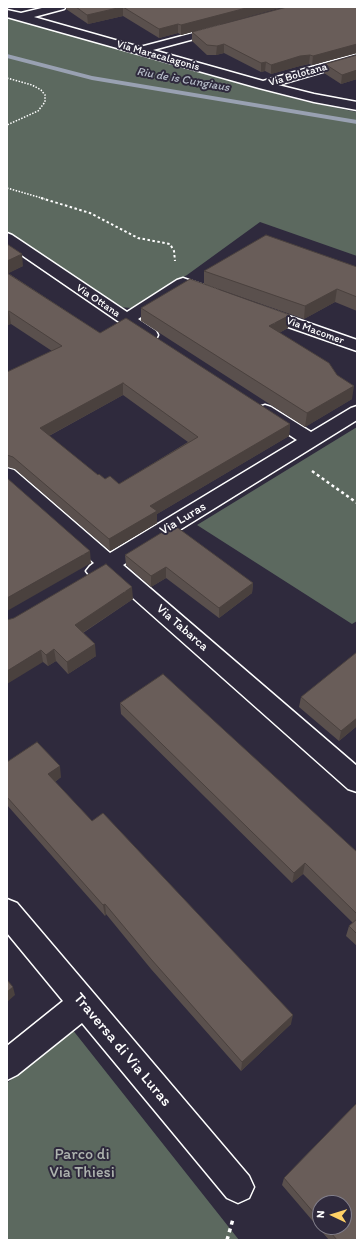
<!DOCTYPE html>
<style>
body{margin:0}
#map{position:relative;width:364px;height:1247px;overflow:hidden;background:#2f2a3d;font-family:Itim,sans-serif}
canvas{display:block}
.frame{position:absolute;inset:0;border:8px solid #fff;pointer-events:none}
.north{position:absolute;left:312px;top:1195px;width:40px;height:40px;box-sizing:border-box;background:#2f2a3d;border:1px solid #827f8b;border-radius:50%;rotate:274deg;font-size:11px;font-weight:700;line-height:16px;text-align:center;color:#fff}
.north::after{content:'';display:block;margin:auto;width:14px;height:18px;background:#ffd166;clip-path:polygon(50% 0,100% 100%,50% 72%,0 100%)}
</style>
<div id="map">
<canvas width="364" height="1247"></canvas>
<div class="frame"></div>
<div class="north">N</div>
</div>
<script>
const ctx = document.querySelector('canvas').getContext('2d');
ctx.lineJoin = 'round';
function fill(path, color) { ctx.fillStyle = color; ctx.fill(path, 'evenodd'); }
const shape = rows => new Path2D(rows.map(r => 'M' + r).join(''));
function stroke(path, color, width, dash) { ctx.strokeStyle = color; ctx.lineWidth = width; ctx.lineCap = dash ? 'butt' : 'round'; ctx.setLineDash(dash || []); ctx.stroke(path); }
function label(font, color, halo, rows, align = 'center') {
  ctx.font = font + ' Itim,sans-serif'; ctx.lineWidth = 4; ctx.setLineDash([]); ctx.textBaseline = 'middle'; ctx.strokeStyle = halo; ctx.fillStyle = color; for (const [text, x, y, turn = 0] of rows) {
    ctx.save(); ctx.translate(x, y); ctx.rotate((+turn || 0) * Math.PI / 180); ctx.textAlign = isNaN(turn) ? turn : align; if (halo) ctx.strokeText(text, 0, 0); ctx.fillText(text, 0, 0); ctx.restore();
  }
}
const green = shape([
 [7,16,244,85,308,102,357,112,356,163,357,163,357,256,260,222,187,275,132,308,118,307,7,232],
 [357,427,357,621,352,624,197,525],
 [72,1029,239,1240,7,1240,7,1083]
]);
const stream = shape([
 [7,54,92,76,357,120,357,124,92,80,7,58,7,54]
]);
const pathFar3 = shape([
 [7,78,32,85,41,90,45,95,45,102,38,111,7,125],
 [7,188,45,199]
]);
const pathFar2 = shape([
 [41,198,90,213,138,238,170,244,174,251,175,261]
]);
const pathFar1 = shape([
 [312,471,357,503]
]);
const path = shape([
 [227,1240,233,1219]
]);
const minor = shape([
 [46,7,66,7,64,9,34,17,140,47,220,26,224,27,226,29,224,31,153,50,263,81,357,54,357,62,278,85,314,94,357,102,357,110,314,102,259,88,7,17,7,10,21,13,46,7],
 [7,233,12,235,127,312,177,280,183,278,217,290,219,293,217,296,211,298,185,289,138,319,156,331,158,335,156,339,150,340,144,339,7,245,7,233],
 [260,306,357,340,357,351,254,315,252,311,254,307,260,306],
 [265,405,271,407,311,432,351,408,357,406,357,420,123,565,357,766,357,792,348,789,107,575,97,579,90,576,86,571,90,566,94,563,7,486,7,468,14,470,110,553,297,440,259,415,256,411,259,407,265,405],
 [7,899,17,903,249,1176,254,1187,249,1198,238,1203,227,1198,82,1023,17,1075,7,1080,7,1046,63,1001,7,933,7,899]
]);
const wall = shape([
 [66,7,283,7,181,35,178,33,159,38,123,16,88,24,66,9],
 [357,7,357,53,312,65,309,64,300,66,271,74,265,71,261,72,224,53,216,55,207,55,192,41,192,32],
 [357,55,357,79,341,84,324,73,325,64],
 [7,244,23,266,8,273,100,333,290,424,289,436,157,514,157,523,110,551,15,469,7,467,7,372,52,351,11,324,7,325],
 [123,395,188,442,119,484,105,479,98,475,49,436],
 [357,267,357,311,335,302,304,319,204,284,204,271],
 [141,308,288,328,279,333,337,375,352,399,305,427,141,321],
 [125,555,253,583,252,593,219,618,166,578,151,587,126,565],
 [133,599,83,633,96,656,68,674,56,661,48,666,43,662,7,620],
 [301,697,357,726,339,741,299,707],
 [120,703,357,852,357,946,346,936,349,926,353,923,303,874,292,883,121,714],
 [7,762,61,777,55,782,92,821,291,1024,241,1071,151,969,106,914,105,916,7,805],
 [357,1103,357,1240,329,1240,282,1185,284,1178],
 [320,1203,344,1203,344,1227,320,1227]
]);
const shadedWall = shape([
 [123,7,123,16,88,24,87,15],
 [250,7,283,7,181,35,181,25],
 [178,24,178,33,159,38,159,29],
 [224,44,224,53,216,55,217,46],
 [357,44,357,53,312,65,313,56],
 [310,55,309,64,300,66,271,74,271,65,300,56],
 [266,62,265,71,261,72,261,63],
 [357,70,357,79,341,84,342,75],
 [22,254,23,266,7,274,7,261],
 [337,289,335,302,304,319,305,306],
 [9,311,11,324,7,325,7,312],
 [290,315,288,328,268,339,269,326],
 [123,383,123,395,41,440,40,428],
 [354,386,352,399,305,427,307,413],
 [290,424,289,436,157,514,157,523,110,551,109,539,150,506],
 [90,551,91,563,7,611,7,598],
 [166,567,166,578,151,587,151,576],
 [253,583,252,593,219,618,219,608],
 [132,587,133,599,76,637,75,625],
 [95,644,96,656,68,674,67,662],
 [54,649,56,661,48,666,46,655],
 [41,650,43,662,7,684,7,671],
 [357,718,357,726,339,741,341,731],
 [60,766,61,777,50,786,48,774],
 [305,863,303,874,292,883,294,873],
 [105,904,106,914,105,916,103,905],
 [13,987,15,995,7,1002,7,992],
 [293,1015,291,1024,241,1071,242,1062]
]);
const building = shape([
 [76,7,122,7,87,15,76,7],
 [123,7,250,7,181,25,178,24,159,29,123,7],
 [287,7,357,7,357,44,313,56,310,55,300,56,271,65,266,62,261,63,224,44,217,46,207,45,192,32,287,7],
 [357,55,357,70,342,75,325,64,357,55],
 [266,235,357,267,357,297,337,289,305,306,204,271,266,235],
 [7,244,22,254,7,261,7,244],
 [7,273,100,333,126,318,290,424,150,506,157,511,109,539,13,457,7,455,7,372,62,346,9,311,7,312,7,273],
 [123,383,198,437,119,484,110,476,105,479,99,474,98,475,40,428,123,383],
 [190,279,290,315,269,326,329,363,337,375,354,386,307,413,141,308,190,279],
 [7,478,90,551,7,598,7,478],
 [174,525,253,583,219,608,166,567,151,576,125,555,174,525],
 [106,564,132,587,75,625,95,644,67,662,54,649,46,655,41,650,7,671,7,620,14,618,106,564],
 [357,652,357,718,341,731,301,697,357,652],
 [163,674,357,852,357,914,305,863,294,873,120,703,163,674],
 [37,742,60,766,48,774,92,821,103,813,293,1015,242,1062,151,959,105,904,103,905,7,797,7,762,37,742],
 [357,919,357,934,349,926,357,919],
 [7,980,13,987,7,992,7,980],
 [357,1103,357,1240,337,1240,326,1227,344,1227,344,1203,320,1203,320,1220,284,1178,357,1103]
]);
const farStreetnames = [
 ["Via Maracalagonis",158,56,16],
 ["Via Bolotana",298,75,-16],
 ["Via Ottana",98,301,34],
 ["Via Macomer",315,331,20]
];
const farWaternames = [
 ["Riu de is Cungiaus",183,80,10]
];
const streetNames = [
 ["Via Luras",183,519,-31],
 ["Via Tabarca",182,628,41]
];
const nearStreetnames = [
 ["Traversa di Via Luras",122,1050,50]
];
const nearParknames = [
 ["Parco di",82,1155],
 ["Via Thiesi",82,1173]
];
fill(green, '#5c695f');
fill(stream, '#99a1b2');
stroke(minor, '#fff', 3);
stroke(pathFar3, '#fff', 1.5, [1.5, 1.5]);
stroke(pathFar2, '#fff', 2, [2.5, 2.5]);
stroke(pathFar1, '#fff', 2.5, [3, 3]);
stroke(path, '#fff', 3.5, [4, 4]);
fill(minor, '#2f2a3d');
fill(wall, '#5a504d');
fill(shadedWall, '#4a413e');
fill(building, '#695d59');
stroke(building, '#4a413e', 1);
label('11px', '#fff', '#2f2a3d', farStreetnames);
label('italic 12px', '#b2b8c5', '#2f2a3d', farWaternames);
label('13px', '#fff', '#2f2a3d', streetNames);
label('16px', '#fff', '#2f2a3d', nearStreetnames);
label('16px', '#aeb4af', '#2f2a3d', nearParknames);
</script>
